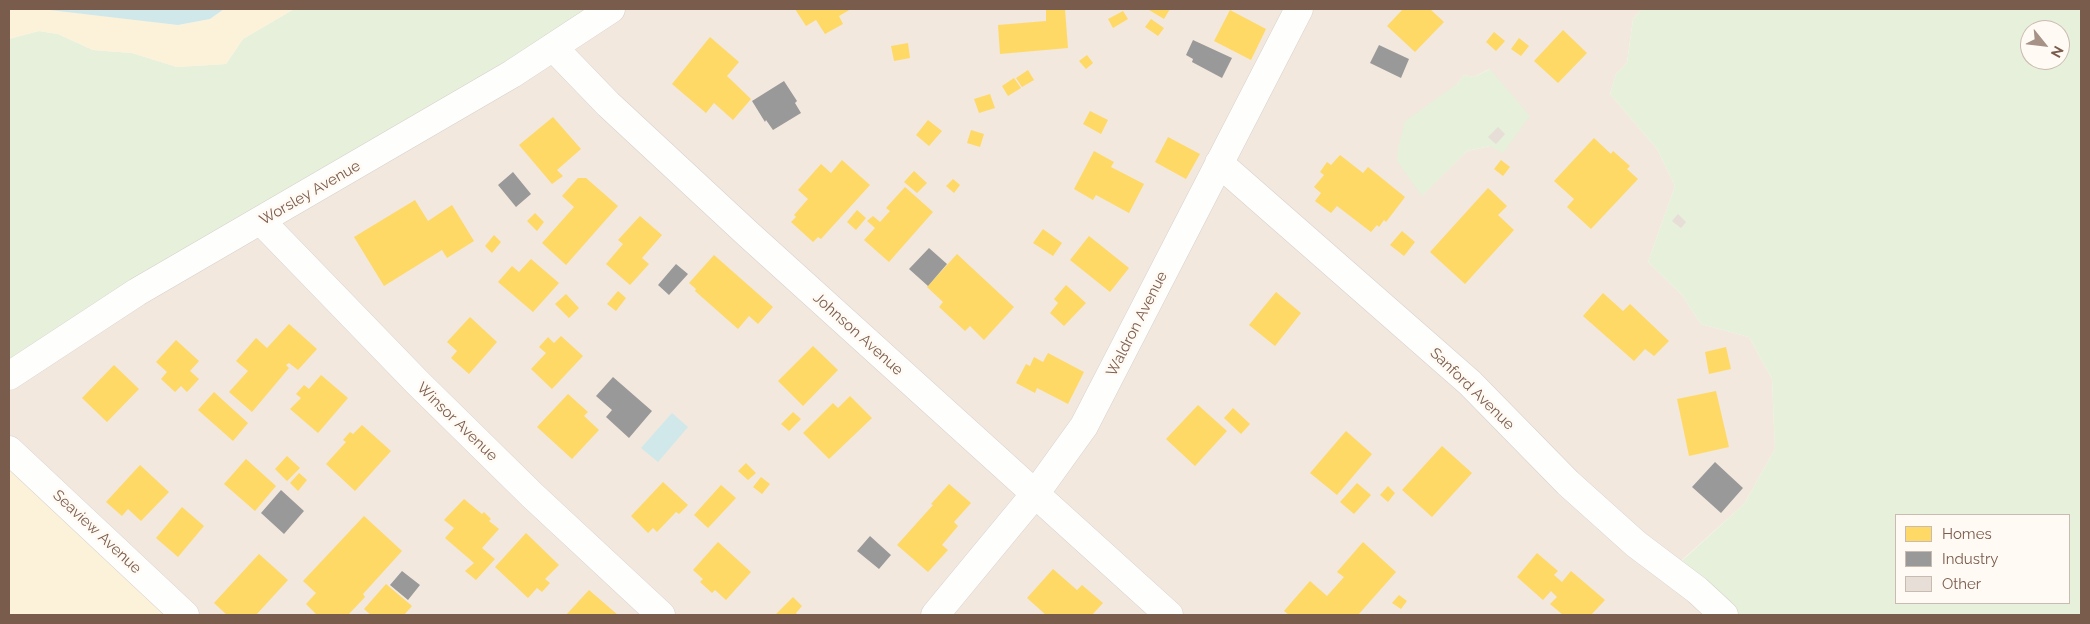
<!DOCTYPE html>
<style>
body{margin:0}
#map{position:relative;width:2090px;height:624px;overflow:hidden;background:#f9f5f0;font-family:Raleway,sans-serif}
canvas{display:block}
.frame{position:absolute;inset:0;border:10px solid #7a5c4d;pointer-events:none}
.legend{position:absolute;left:1895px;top:514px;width:175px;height:90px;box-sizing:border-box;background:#fffaf3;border:1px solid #cabbb1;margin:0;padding:6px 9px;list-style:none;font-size:15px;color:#7a5c4d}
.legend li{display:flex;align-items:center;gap:10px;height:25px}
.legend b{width:25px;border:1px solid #cabbb1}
.north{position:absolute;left:2020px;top:20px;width:50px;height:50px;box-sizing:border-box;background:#fffaf3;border:1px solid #cabbb1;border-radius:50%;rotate:119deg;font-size:14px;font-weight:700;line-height:20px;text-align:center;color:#7a5c4d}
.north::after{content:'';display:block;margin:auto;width:18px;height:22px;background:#a69286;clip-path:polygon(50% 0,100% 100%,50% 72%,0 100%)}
</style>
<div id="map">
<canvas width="2090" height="624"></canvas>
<div class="frame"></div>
<ul class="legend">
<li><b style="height:14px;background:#ffd966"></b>Homes</li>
<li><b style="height:14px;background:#999"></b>Industry</li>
<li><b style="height:14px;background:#e6ded7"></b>Other</li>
</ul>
<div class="north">N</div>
</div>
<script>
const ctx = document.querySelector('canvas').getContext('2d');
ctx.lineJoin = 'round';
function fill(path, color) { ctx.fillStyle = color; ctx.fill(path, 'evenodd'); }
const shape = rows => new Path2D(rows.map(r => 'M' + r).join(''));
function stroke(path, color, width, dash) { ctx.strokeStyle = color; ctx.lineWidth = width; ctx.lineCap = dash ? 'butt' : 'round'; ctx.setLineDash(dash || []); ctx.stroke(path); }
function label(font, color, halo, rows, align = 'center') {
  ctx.font = font + ' Raleway,sans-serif'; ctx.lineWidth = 5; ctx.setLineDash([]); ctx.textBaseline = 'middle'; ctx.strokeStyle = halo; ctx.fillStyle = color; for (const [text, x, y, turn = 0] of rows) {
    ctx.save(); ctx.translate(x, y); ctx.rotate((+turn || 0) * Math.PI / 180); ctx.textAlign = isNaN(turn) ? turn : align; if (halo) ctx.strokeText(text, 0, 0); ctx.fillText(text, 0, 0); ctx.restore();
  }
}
const residential = shape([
 [614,9,1642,9,1633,19,1627,63,1616,74,1610,94,1657,149,1675,186,1648,262,1682,295,1701,324,1749,337,1772,379,1775,449,1744,504,1672,569,1735,615,188,615,9,446,9,376],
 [1489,69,1490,146,1467,151,1422,195,1457,84,1464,75,1474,77]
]);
const green = shape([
 [294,9,614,9,9,370,9,39,39,31,58,34,93,50,132,53,177,67,226,64,243,39],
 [1642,9,2081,9,2081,615,1735,615,1672,570,1744,504,1775,449,1772,379,1749,337,1701,324,1682,295,1648,262,1675,186,1657,149,1610,94,1616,74,1627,63,1633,19],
 [2030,30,2060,30,2060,60,2030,60],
 [1896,515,2069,515,2069,603,1896,603],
 [1490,69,1530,116,1503,153,1490,146,1467,151,1422,196,1397,161,1398,147,1405,121,1457,84,1464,75,1474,77]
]);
const sand = shape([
 [9,9,60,10,178,25,210,19,224,9,294,9,243,39,226,64,177,67,132,53,93,50,58,34,39,31,9,39],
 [9,446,187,615,9,615]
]);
const water = shape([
 [41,9,224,9,210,19,178,25],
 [672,413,688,427,658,462,641,448]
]);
const homes = shape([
 [795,9,851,9,839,16,843,24,825,34,816,20,806,26],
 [1065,9,1068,48,1000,54,998,25,1046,21,1046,10],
 [1150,9,1170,9,1164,19,1149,10],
 [1403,9,1430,9,1444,22,1415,52,1387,26],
 [1230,10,1266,29,1251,60,1214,41],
 [1123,11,1128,19,1113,28,1108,19],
 [1151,19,1164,28,1158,36,1145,27],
 [1563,30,1587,53,1558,83,1534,61],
 [1494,32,1505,41,1496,51,1486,42],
 [710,37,739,62,727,76,751,99,733,120,714,103,706,113,672,84],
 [1519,38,1529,46,1521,56,1511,49],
 [908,43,910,58,894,61,891,46],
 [1087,55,1093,63,1086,69,1079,61],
 [1028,70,1034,80,1022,87,1016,78],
 [1014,78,1021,88,1008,96,1002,86],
 [990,94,995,108,979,113,974,99],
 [1090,111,1108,120,1101,134,1083,124],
 [553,117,581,149,557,170,563,176,552,184,519,145],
 [928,120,942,131,929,146,916,135],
 [971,130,984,134,980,147,967,143],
 [1168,137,1200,154,1186,179,1155,162],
 [1594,138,1611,154,1613,151,1630,166,1627,169,1638,179,1591,229,1567,207,1574,199,1554,181],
 [1094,151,1114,162,1111,167,1144,184,1129,213,1096,195,1093,200,1074,189],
 [1340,155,1363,173,1368,167,1405,197,1386,222,1384,220,1379,227,1377,225,1371,232,1337,206,1331,213,1315,201,1321,193,1314,187,1324,175,1320,172,1327,162,1331,165],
 [842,160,870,185,821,239,818,237,813,242,791,222,796,217,794,215,808,199,798,190,821,164,831,173],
 [1501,160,1510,167,1503,176,1494,169],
 [914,171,927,183,917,193,904,182],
 [578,178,586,178,618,206,566,265,542,243,574,207,562,196],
 [953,179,960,185,954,193,946,186],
 [905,187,933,212,889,262,864,240,875,228,867,221,873,216,880,222,890,211,886,208],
 [1488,188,1507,206,1498,215,1514,230,1465,284,1430,252],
 [415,200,428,221,452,205,474,241,447,258,442,250,384,286,354,237],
 [857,210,866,218,856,230,847,222],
 [535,213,544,222,537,231,527,221],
 [640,216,662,235,642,258,649,264,630,285,606,264,623,244,618,240],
 [1043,229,1062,243,1053,256,1033,243],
 [1402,231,1415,242,1404,256,1390,245],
 [494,235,501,242,492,253,485,246],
 [1089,236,1129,268,1110,292,1070,260],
 [957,254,1014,307,984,340,970,326,965,331,939,307,943,302,927,287],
 [714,255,773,307,758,324,749,316,738,329,695,291,696,289,689,283],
 [531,259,559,283,533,312,498,282,512,266,519,272],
 [1066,285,1086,303,1064,326,1050,313,1058,303,1054,299],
 [618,291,626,298,616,311,607,304],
 [1276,292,1301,313,1275,346,1249,325],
 [1603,293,1623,311,1630,304,1669,341,1654,356,1645,349,1634,361,1583,316],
 [566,294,579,308,569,318,555,304],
 [470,317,497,342,469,374,451,358,457,351,447,342],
 [289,324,317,349,298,370,289,363,286,365,289,368,252,412,229,392,248,371,236,361,256,338,267,348],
 [561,336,583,356,552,389,531,369,546,353,539,347,548,337,554,343],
 [176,340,199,361,190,371,199,379,187,392,181,386,175,392,161,379,167,372,156,362],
 [813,346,838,370,803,406,778,381],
 [1726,347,1731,369,1709,374,1705,352],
 [1048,353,1084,372,1068,404,1037,388,1035,393,1016,383,1026,364,1030,366,1034,357,1043,362],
 [114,365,139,389,107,422,82,398],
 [321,375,348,398,318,433,290,409,301,398,296,394,304,385,309,389],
 [1716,391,1729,447,1689,456,1677,399],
 [214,392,248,423,233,441,198,410],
 [568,394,588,412,584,416,599,430,572,459,537,427],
 [850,396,872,418,829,459,803,433,833,403,838,408],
 [1198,405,1227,431,1195,466,1166,439],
 [1233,408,1250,424,1241,434,1224,418],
 [793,412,801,419,789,431,781,424],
 [362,425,391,451,355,491,326,464,346,442,343,440,350,432,353,434],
 [1346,431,1372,454,1337,495,1310,473],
 [1442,446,1472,473,1432,517,1402,490],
 [287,456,300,468,287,481,275,469],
 [246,459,276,486,255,511,224,484],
 [746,463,756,473,748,480,738,471],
 [140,465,169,492,141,521,128,509,122,516,106,502],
 [299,473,307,480,298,491,290,483],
 [761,477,770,484,762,494,753,487],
 [663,482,688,505,679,514,676,512,657,532,653,528,648,533,631,516],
 [1357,483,1371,495,1354,514,1340,502],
 [949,484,971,503,954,522,958,526,942,545,948,550,928,572,897,545,933,505,931,504],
 [721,485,736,498,708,528,694,515],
 [1388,486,1395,493,1388,502,1380,495],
 [464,499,482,514,484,512,491,519,489,521,499,529,482,548,495,559,476,580,465,571,474,563,445,538,454,528,444,520],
 [182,507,204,526,178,557,156,538],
 [364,516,402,551,363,594,365,597,348,615,317,615,306,604,316,593,303,581],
 [526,533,559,565,545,579,550,583,542,592,537,588,528,598,495,567],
 [718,542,751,572,726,600,715,590,712,593,700,582,703,579,693,570],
 [1363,542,1396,572,1358,615,1289,615,1284,611,1310,581,1327,596,1344,577,1337,572],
 [1537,553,1558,571,1554,575,1562,582,1571,571,1605,600,1591,615,1563,615,1550,604,1557,597,1551,591,1543,600,1517,577],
 [259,554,288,580,256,615,227,615,214,603],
 [1053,569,1077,590,1082,585,1103,603,1092,615,1046,615,1027,598],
 [386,584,412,606,404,615,371,615,364,609],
 [589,590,618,615,566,615],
 [1399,595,1407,601,1401,609,1392,603],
 [793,597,802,606,796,613,798,615,775,615]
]);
const industry = shape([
 [1193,40,1232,58,1222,78,1192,62,1193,59,1186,55],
 [1379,45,1409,59,1401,78,1370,63],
 [784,81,797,101,795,103,801,113,773,130,766,120,765,122,752,101],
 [513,172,531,194,516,207,498,185],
 [929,248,947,264,928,286,909,269],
 [676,264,688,274,669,295,658,285],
 [613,377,652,411,629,438,606,417,612,410,596,396],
 [1715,462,1743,488,1721,513,1692,487],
 [281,490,304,511,284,534,261,513],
 [870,536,891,555,879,569,857,551],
 [402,571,420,585,408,600,390,585]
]);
const building = shape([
 [1498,127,1505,134,1496,144,1488,137],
 [1678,214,1686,222,1681,228,1672,221]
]);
const street = shape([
 [553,47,608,104,748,234,1169,615],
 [1219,163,1470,383,1568,483,1636,544,1697,590,1724,615],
 [261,221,417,382,532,495,661,615],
 [9,376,137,292,512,74,611,9],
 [9,450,185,615],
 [935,615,1035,494,1084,426,1299,9]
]);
const streetNames = [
 ["Worsley Avenue",310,193,-30],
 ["Waldron Avenue",1137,324,-63],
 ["Johnson Avenue",858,334,42],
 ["Sanford Avenue",1472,389,44],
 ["Winsor Avenue",457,422,44],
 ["Seaview Avenue",97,532,43]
];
fill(residential, '#f2e8de');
fill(green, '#e7f0db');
fill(sand, '#fbf2d9');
fill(water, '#d0e8ea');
fill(homes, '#ffd966');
fill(industry, '#999');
fill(building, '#e6ded7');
stroke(street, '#d7d1cb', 29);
stroke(street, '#fefefd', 28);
label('15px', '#7a5c4d', '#fffaf3', streetNames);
</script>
